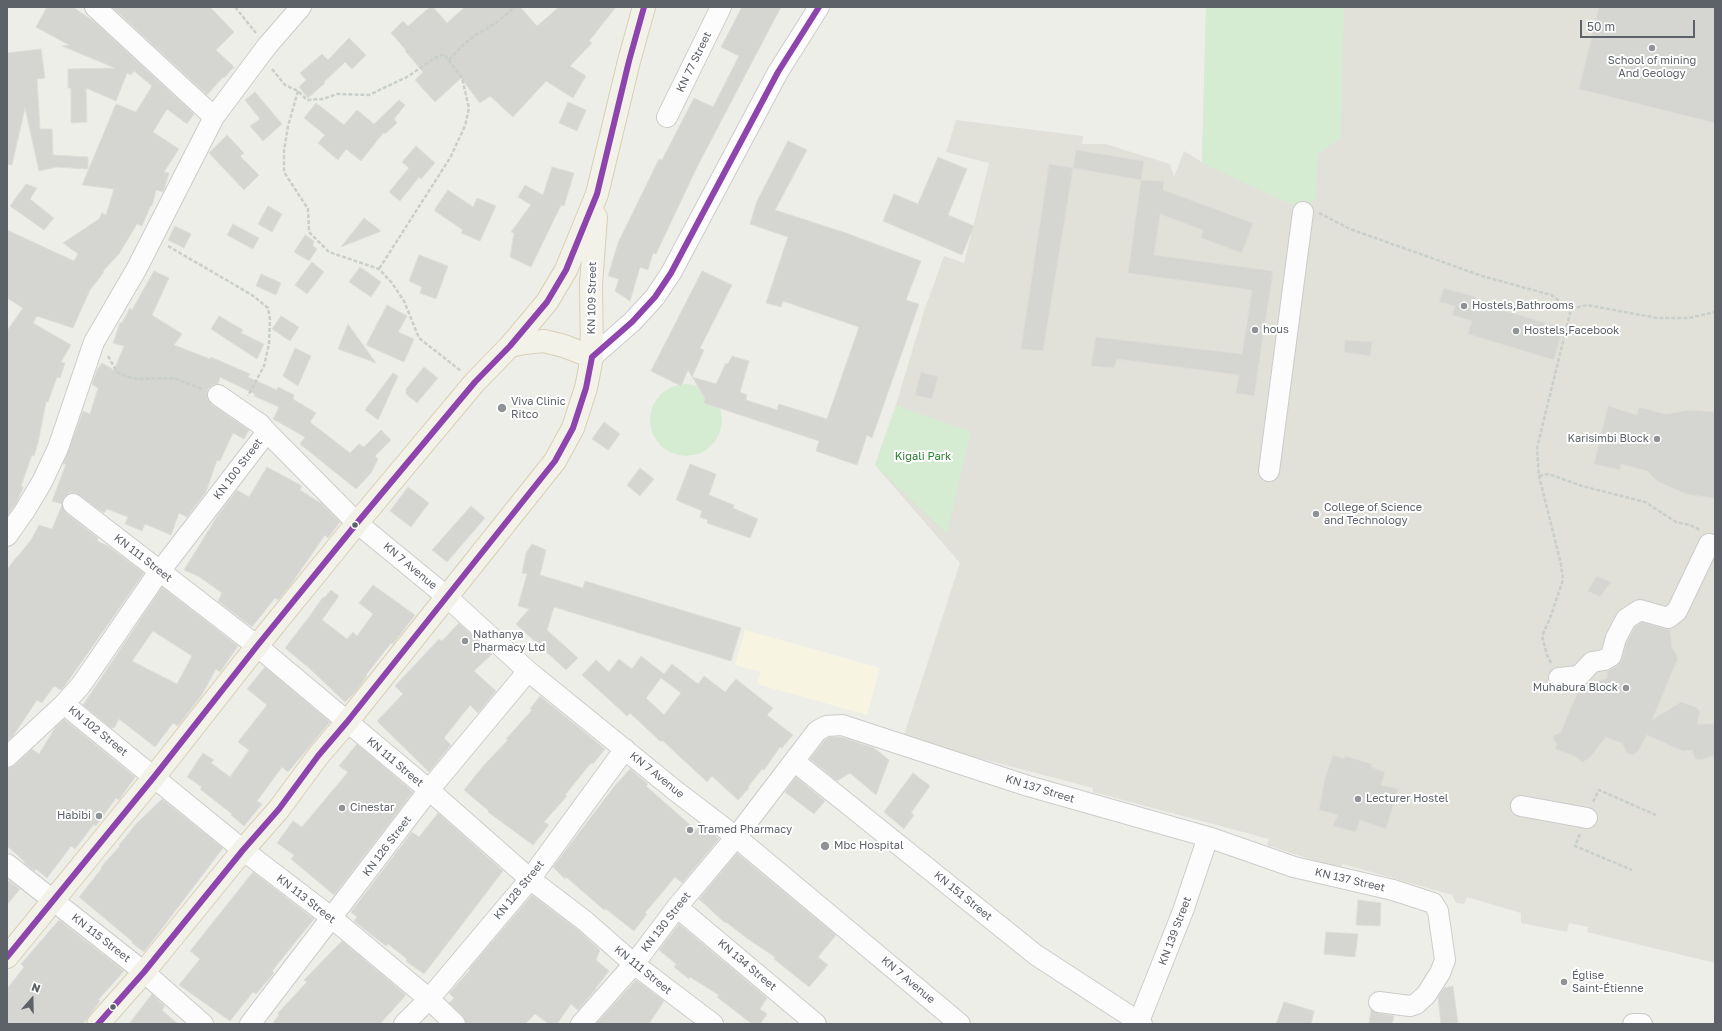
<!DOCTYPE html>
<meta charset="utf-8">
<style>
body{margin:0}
#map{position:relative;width:1722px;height:1031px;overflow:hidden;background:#eeeee9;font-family:"Golos Text",sans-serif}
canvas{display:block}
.frame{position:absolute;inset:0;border:8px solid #5d6268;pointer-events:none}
.north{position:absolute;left:12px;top:979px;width:40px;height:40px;-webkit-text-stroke:3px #fff;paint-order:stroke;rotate:20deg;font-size:11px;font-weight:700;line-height:16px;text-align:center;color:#5d6268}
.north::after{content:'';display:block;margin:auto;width:14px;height:18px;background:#5d6268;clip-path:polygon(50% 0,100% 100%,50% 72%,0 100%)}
.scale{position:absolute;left:1580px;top:20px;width:115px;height:18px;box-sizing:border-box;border:2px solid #5d6268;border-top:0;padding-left:5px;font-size:12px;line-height:14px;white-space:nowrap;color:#5d6268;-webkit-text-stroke:3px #fff;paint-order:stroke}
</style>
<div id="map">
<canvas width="1722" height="1031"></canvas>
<div class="frame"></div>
<div class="north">N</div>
<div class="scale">50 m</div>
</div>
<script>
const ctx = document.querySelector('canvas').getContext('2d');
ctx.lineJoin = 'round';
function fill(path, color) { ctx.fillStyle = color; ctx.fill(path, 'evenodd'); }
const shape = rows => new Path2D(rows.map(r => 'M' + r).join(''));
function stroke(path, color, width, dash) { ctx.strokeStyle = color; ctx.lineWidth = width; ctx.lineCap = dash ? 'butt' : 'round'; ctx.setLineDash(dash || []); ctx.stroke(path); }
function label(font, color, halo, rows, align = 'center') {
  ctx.font = font + ' "Golos Text",sans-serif'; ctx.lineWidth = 4; ctx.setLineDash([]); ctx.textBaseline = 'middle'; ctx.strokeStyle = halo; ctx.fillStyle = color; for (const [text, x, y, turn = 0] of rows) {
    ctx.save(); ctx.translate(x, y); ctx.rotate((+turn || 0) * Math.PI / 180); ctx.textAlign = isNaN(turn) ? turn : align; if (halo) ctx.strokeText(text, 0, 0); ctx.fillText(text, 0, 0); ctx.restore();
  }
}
const commercial = shape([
 [745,630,880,668,867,715,757,684,761,672,735,665]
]);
const education = shape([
 [1206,7,1715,7,1715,963,1587,932,1588,927,1569,923,1567,932,1521,923,1521,913,1467,897,1464,904,1456,903,1452,895,1343,864,1340,869,1267,845,1269,839,1093,792,1093,788,903,738,960,563,875,465,896,405,924,311,944,256,964,263,989,163,946,152,956,120,1083,136,1082,144,1105,144,1170,164,1174,177,1184,151,1202,162]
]);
const green = shape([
 [1206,7,1344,7,1341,138,1318,154,1316,198,1312,203,1295,205,1288,203,1202,163],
 '650 420a36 36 0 1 1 72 0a36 36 0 1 1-72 0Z',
 [896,405,971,432,947,534,875,465]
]);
const building = shape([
 [47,7,73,7,96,23,194,114,187,124,167,109,153,132,179,149,164,172,169,173,164,190,163,192,156,190,152,206,151,205,142,226,137,224,119,254,103,271,104,272,90,290,73,328,37,316,33,323,71,345,61,362,65,363,60,378,57,377,48,402,46,402,38,443,34,456,32,455,21,486,23,487,17,502,7,516,7,331,23,308,7,298,7,230,74,261,78,254,63,243,99,219,102,213,106,215,114,189,82,185,116,104,136,112,152,86,134,71,131,75,127,73,116,101,86,88,87,122,71,123,71,88,68,88,68,69,115,68,62,46,69,45,36,27,47,7],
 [112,7,210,7,234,32,216,50,234,67,224,78,223,77,207,95,112,7],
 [430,7,433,7,447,23,465,7,520,7,537,26,559,7,616,7,589,41,592,43,570,66,586,76,573,98,546,81,513,117,490,96,480,103,461,78,435,102,415,80,423,72,405,51,406,50,391,33,403,21,408,26,430,7],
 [742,7,781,7,697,167,656,254,653,253,648,270,640,267,630,301,615,291,619,279,608,276,618,243,659,159,662,160,694,98,713,107,739,56,721,47,742,7],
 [1599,7,1715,7,1715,123,1579,89,1599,7],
 [349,38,366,55,352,69,345,62,324,82,325,83,308,98,299,87,306,80,300,73,322,54,328,60,349,38],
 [41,49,45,78,37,79,40,129,52,129,53,155,88,157,88,169,56,167,39,171,25,108,12,165,7,164,7,53,41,49],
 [255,92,282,124,263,141,250,126,260,119,245,100,255,92],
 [399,100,405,105,394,119,397,123,385,134,384,132,361,161,346,149,338,160,318,143,325,135,304,118,316,103,344,125,357,110,374,124,399,100],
 [568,102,586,110,577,131,559,123,568,102],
 [227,135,244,153,240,156,259,175,244,190,209,153,227,135],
 [788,141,807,150,775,210,846,233,921,261,906,300,919,304,872,438,867,435,857,465,816,451,819,441,704,403,705,398,688,370,681,386,651,371,702,271,732,285,700,348,704,350,692,377,716,384,726,363,728,364,732,356,749,361,740,392,747,395,746,400,777,410,779,404,827,419,859,327,783,301,781,307,766,303,788,237,750,224,757,201,788,141],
 [416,146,435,163,421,179,419,177,400,201,389,192,409,168,402,162,416,146],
 [1076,150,1144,161,1141,180,1073,168,1076,150],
 [938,157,967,169,948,215,974,226,962,255,883,221,894,194,918,204,938,157],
 [1049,164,1073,168,1043,351,1021,349,1049,164],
 [552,167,574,173,564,206,561,205,531,267,510,257,514,233,511,232,531,205,518,197,525,185,543,195,552,167],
 [1141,180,1164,181,1163,190,1253,223,1242,253,1201,238,1203,230,1160,214,1154,255,1273,271,1254,396,1236,393,1239,375,1117,359,1114,368,1091,366,1096,337,1242,354,1252,290,1128,273,1141,180],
 [26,184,37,188,30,199,54,218,44,230,10,206,26,184],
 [448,190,473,207,477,198,496,206,480,241,461,233,463,230,435,211,435,209,448,190],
 [268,206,282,214,272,232,258,224,268,206],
 [364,218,381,231,341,247,364,218],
 [233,224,259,238,253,249,227,235,233,224],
 [175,226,191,234,184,248,168,240,175,226],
 [305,235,314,241,313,246,317,249,309,261,294,252,305,235],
 [419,255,448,266,436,299,420,293,422,287,409,281,419,255],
 [312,262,324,272,307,294,295,285,312,262],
 [360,267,381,282,371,297,349,282,360,267],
 [154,271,169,278,152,315,182,334,174,345,210,359,211,357,250,374,248,377,277,390,278,387,294,395,293,399,316,413,310,422,350,453,359,444,364,447,381,430,391,440,375,456,378,459,371,473,356,489,300,444,305,437,273,419,279,407,254,396,255,394,220,377,218,384,213,385,208,389,207,394,208,400,211,404,249,430,244,439,233,433,220,461,217,460,206,492,187,517,179,513,171,535,145,524,142,531,125,524,128,517,107,509,104,513,75,493,69,493,64,497,62,504,52,501,66,464,63,464,83,411,90,414,98,388,92,384,97,370,102,363,114,370,124,346,113,343,120,323,122,323,130,308,132,310,154,271],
 [261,274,281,283,276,295,256,286,261,274],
 [1444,288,1476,297,1474,302,1563,328,1554,360,1468,334,1472,321,1452,315,1455,306,1439,302,1444,288],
 [387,305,407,316,398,332,414,339,404,362,366,345,387,305],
 [219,316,243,330,241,333,264,344,257,359,211,329,219,316],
 [281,316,299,327,290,341,272,329,281,316],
 [348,324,376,363,338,349,348,324],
 [1345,340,1372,342,1370,356,1344,352,1345,340],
 [295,348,311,356,298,386,283,376,295,348],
 [424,367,438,378,417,403,406,394,406,389,424,367],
 [921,372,938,377,932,399,915,395,921,372],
 [393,373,398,376,378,420,365,410,393,373],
 [1608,406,1637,415,1639,407,1665,414,1691,410,1715,412,1715,498,1691,495,1681,492,1657,481,1647,471,1621,464,1620,470,1594,464,1608,406],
 [604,422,620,434,608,450,592,439,604,422],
 [690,464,716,474,709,495,734,505,733,508,758,519,750,538,707,523,708,520,700,517,702,511,676,500,690,464],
 [267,467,302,486,300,490,322,504,340,522,328,538,325,535,289,587,278,600,275,598,252,627,218,601,222,593,198,576,184,570,218,515,237,490,249,497,267,467],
 [640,468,654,479,640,496,627,485,640,468],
 [408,487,429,503,411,527,390,511,408,487],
 [62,505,66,513,98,538,97,541,108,546,144,573,66,684,61,690,54,686,42,703,37,700,13,736,7,741,7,569,31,540,39,525,52,529,62,505],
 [471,506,485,518,447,562,432,550,471,506],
 [532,544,546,550,540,575,583,588,585,581,741,628,731,661,554,607,547,630,578,658,566,670,516,624,529,609,518,606,527,574,522,573,526,553,532,544],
 [1596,576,1611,582,1600,597,1588,591,1596,576],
 [373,585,415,615,393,644,391,643,366,675,367,676,356,691,345,702,308,667,285,648,309,617,323,597,324,598,331,590,339,596,322,620,347,639,353,632,357,636,373,614,359,603,373,585],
 [162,587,238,646,220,672,216,669,201,696,178,726,173,723,155,747,119,719,114,728,111,728,83,705,162,587],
 [153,631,192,656,177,684,132,661,153,631],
 [1642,622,1670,630,1672,647,1678,658,1652,720,1681,702,1696,707,1700,711,1697,724,1715,724,1715,755,1701,760,1695,759,1692,750,1683,751,1647,735,1638,751,1634,755,1627,753,1622,743,1606,737,1590,757,1583,762,1574,756,1555,749,1557,744,1554,741,1554,735,1561,732,1578,691,1586,691,1588,685,1607,678,1607,671,1617,666,1622,660,1626,644,1635,627,1642,622],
 [459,623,492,654,474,671,496,691,478,713,470,705,444,738,451,745,429,772,377,721,403,694,395,686,439,639,442,641,459,623],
 [641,656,664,674,672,664,698,684,704,676,725,692,736,679,773,708,767,715,793,735,782,748,780,747,764,770,762,769,748,787,749,788,738,800,712,776,707,782,662,740,661,742,630,713,627,716,582,675,596,660,609,672,619,659,632,669,641,656],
 [661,678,681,693,664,715,646,698,661,678],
 [265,667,330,722,288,772,282,767,257,801,262,804,244,826,231,815,232,814,200,789,202,787,187,777,203,753,214,760,211,763,230,777,249,750,238,742,267,705,247,689,265,667],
 [540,696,605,749,593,764,591,763,565,795,567,796,544,822,549,825,533,845,488,812,489,811,464,790,484,765,508,740,506,739,532,710,530,709,540,696],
 [64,719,135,777,119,800,116,798,96,826,94,824,75,849,71,846,47,878,36,869,35,871,24,863,25,862,7,846,7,769,15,765,32,749,39,754,55,728,64,719],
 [829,737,841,737,874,748,889,760,876,795,850,773,837,781,810,759,825,740,829,737],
 [357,744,413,792,334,895,291,859,294,855,277,843,293,821,302,827,348,772,339,766,357,744],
 [1333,755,1344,759,1345,756,1372,764,1371,767,1385,772,1381,785,1398,789,1386,829,1360,820,1356,832,1333,826,1338,815,1319,810,1325,778,1333,755],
 [630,769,648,784,646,786,696,830,701,824,719,839,682,883,675,877,645,913,647,914,634,931,606,909,604,910,587,895,566,877,565,879,553,867,613,788,630,769],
 [913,773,930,786,911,813,914,815,904,829,884,812,913,773],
 [796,777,825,801,814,814,785,792,796,777],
 [162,799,223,848,144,952,132,943,133,942,79,897,102,868,101,867,120,846,119,845,137,823,162,799],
 [438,813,503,871,424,974,406,961,407,959,388,944,386,946,354,921,357,917,351,912,412,832,419,837,438,813],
 [737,853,836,935,818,957,828,965,809,987,774,959,775,957,748,939,726,922,725,923,699,899,737,853],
 [253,872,314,919,272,971,274,973,256,994,253,992,230,1021,179,985,200,959,190,951,253,872],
 [9,881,20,889,7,905,7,883,9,881],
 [532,895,578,930,600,950,596,960,609,971,595,989,596,989,578,1010,571,1004,557,1024,549,1024,535,1014,525,1024,466,1024,463,1016,449,1003,454,998,449,993,470,970,469,969,532,895],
 [1358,900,1381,903,1380,926,1356,925,1358,900],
 [59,920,124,971,98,1000,100,1001,83,1024,7,1024,7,989,24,967,21,964,59,920],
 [679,924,767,998,760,1009,767,1014,760,1024,752,1024,717,997,719,995,690,977,689,979,674,967,676,964,659,950,679,924],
 [1326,932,1358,934,1355,957,1324,954,1326,932],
 [342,941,406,995,380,1024,272,1024,279,1015,278,1013,307,982,304,980,342,941],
 [636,980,664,1001,649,1024,596,1024,636,980],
 [1453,986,1458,1024,1441,1024,1438,997,1444,988,1453,986],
 [152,994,165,1006,162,1010,178,1024,129,1024,152,994],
 [1284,1002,1314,1011,1311,1024,1276,1024,1284,1002],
 [1371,1009,1378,1013,1394,1016,1392,1024,1369,1024,1371,1009]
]);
const path = shape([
 [235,7,256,33],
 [449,60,462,46,474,36,497,22,515,7],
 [272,69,285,85,298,91,307,100,323,99,337,94,369,95,409,76,431,60,444,54,462,78,469,108,465,126,450,158,379,269],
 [298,91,288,126,284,151,284,172,308,209,309,232,329,252,379,269,392,283,404,301,419,338,461,371],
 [1319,213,1350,229,1482,276,1551,295,1571,309],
 [168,246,252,295,268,308,270,319,269,344,264,366,248,396],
 [1571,309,1587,305,1657,318,1689,318,1715,312],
 [108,356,117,372,125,376,138,379,174,378,202,389],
 [1539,476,1549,474,1582,486,1645,502,1676,522,1690,525,1700,530],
 [1551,663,1547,655,1542,636,1550,618,1563,580,1561,564,1539,476,1537,448,1571,309],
 [1593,802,1599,790,1656,815],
 [1580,834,1575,846,1632,870]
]);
const minor = shape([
 [95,7,214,117],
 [667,117,721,7],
 [592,357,632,322,655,297,671,273,778,72,819,7],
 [218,395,260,424,267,432],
 [1269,471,1303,212],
 [73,504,257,646,429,790,530,879,585,921,634,964,713,1024],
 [7,536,24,512,42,482,58,448,94,342,136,270,214,117,267,46,301,7],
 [1559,678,1579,676,1592,662,1604,660,1611,656,1616,638,1626,619,1640,610,1668,618,1677,611,1709,544],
 [64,704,81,685,154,579,267,432,357,523,446,596,528,671,677,792,736,837,960,1024],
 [7,757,64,704,243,850,332,918,429,999,455,1024],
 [794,761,1036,955,1142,1024],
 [1521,806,1587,818],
 [7,864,144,972,203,1024],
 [677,907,816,1024],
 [250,1024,429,790,528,671],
 [404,1024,429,999,530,879,625,749],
 [581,1024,634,964,677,907,736,837,817,731,826,726,842,725,1028,786,1208,837,1294,867,1393,890,1433,903,1438,911,1445,960,1440,973,1426,995,1416,1004,1410,1006,1379,1002],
 [1138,1024,1183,911,1208,837],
 [1633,1024,1642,1024]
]);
const major = shape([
 [510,346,524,343,544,341,564,346,592,357],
 [7,957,154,777,257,646,357,523,475,382,510,346,547,302,566,270,597,194,629,61,644,7],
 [98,1024,144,972,243,850,279,809,318,756,347,722,555,461,573,428,586,388,592,357,591,284,596,217]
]);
const bus1 = shape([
 [7,957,154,777,257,646,357,523,475,382,510,346,547,302,566,270,597,194,629,61,644,7],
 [98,1024,144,972,243,850,279,809,318,756,347,722,555,461,573,428,586,388,592,357,632,322,655,297,671,273,778,72,819,7]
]);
const markers = [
 [1652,48,4,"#909395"],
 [1464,306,4,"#909395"],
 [1255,330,4,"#909395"],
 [1516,331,4,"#909395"],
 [502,408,5,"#909395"],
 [1657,439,4,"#909395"],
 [1316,514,4,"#909395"],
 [355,525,3.5,"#5d6268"],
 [465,641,4,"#909395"],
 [1626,688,4,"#909395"],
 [1358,799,4,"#909395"],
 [342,808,4,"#909395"],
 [99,816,4,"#909395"],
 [690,830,4,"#909395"],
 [825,846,5,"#909395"],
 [1564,982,4,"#909395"],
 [113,1007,3.5,"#5d6268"]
];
const poiNames = [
 ["School of mining",1652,61,"center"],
 ["And Geology",1652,74,"center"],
 ["Hostels,Bathrooms",1472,306],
 ["hous",1263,330],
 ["Hostels,Facebook",1524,331],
 ["Viva Clinic",511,402],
 ["Ritco",511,415],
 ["Karisimbi Block",1649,439,"right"],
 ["College of Science",1324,508],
 ["and Technology",1324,521],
 ["Nathanya",473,635],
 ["Pharmacy Ltd",473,648],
 ["Muhabura Block",1618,688,"right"],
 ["Lecturer Hostel",1366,799],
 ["Cinestar",350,808],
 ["Habibi",91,816,"right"],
 ["Tramed Pharmacy",698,830],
 ["Mbc Hospital",834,846],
 ["Église",1572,976],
 ["Saint-Étienne",1572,989]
];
const streetNames = [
 ["KN 77 Street",694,62,-64],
 ["KN 109 Street",592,298,-89],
 ["KN 100 Street",238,469,-53],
 ["KN 111 Street",143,558,38],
 ["KN 7 Avenue",410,566,40],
 ["KN 102 Street",98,731,39],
 ["KN 111 Street",395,762,40],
 ["KN 7 Avenue",657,775,39],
 ["KN 137 Street",1040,789,17],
 ["KN 126 Street",387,846,-53],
 ["KN 137 Street",1350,880,13],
 ["KN 128 Street",519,890,-51],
 ["KN 151 Street",963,896,39],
 ["KN 113 Street",306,899,38],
 ["KN 130 Street",666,922,-52],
 ["KN 139 Street",1175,931,-69],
 ["KN 115 Street",101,938,38],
 ["KN 134 Street",747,965,40],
 ["KN 111 Street",643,970,39],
 ["KN 7 Avenue",908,980,40]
];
const parkNames = [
 ["Kigali Park",923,457]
];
fill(commercial, '#f7f4e2');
fill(education, '#e1e0d9');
fill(green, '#d5ecd3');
fill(building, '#d5d5d2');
stroke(building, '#deddd8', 1);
stroke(minor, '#cbcccb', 22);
stroke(major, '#d8cfb5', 24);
stroke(path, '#c9cfcb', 2.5, [4, 2]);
stroke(minor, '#fcfcfc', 20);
stroke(major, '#f3f2e9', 22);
stroke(bus1, '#8e44ad', 6);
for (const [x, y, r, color] of markers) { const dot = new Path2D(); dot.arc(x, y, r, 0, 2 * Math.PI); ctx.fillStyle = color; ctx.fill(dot); stroke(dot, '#fff', 1.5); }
label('11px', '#5d6268', '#fff', poiNames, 'left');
label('11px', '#5d6268', '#fff', streetNames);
label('11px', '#2a8130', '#fff', parkNames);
</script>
